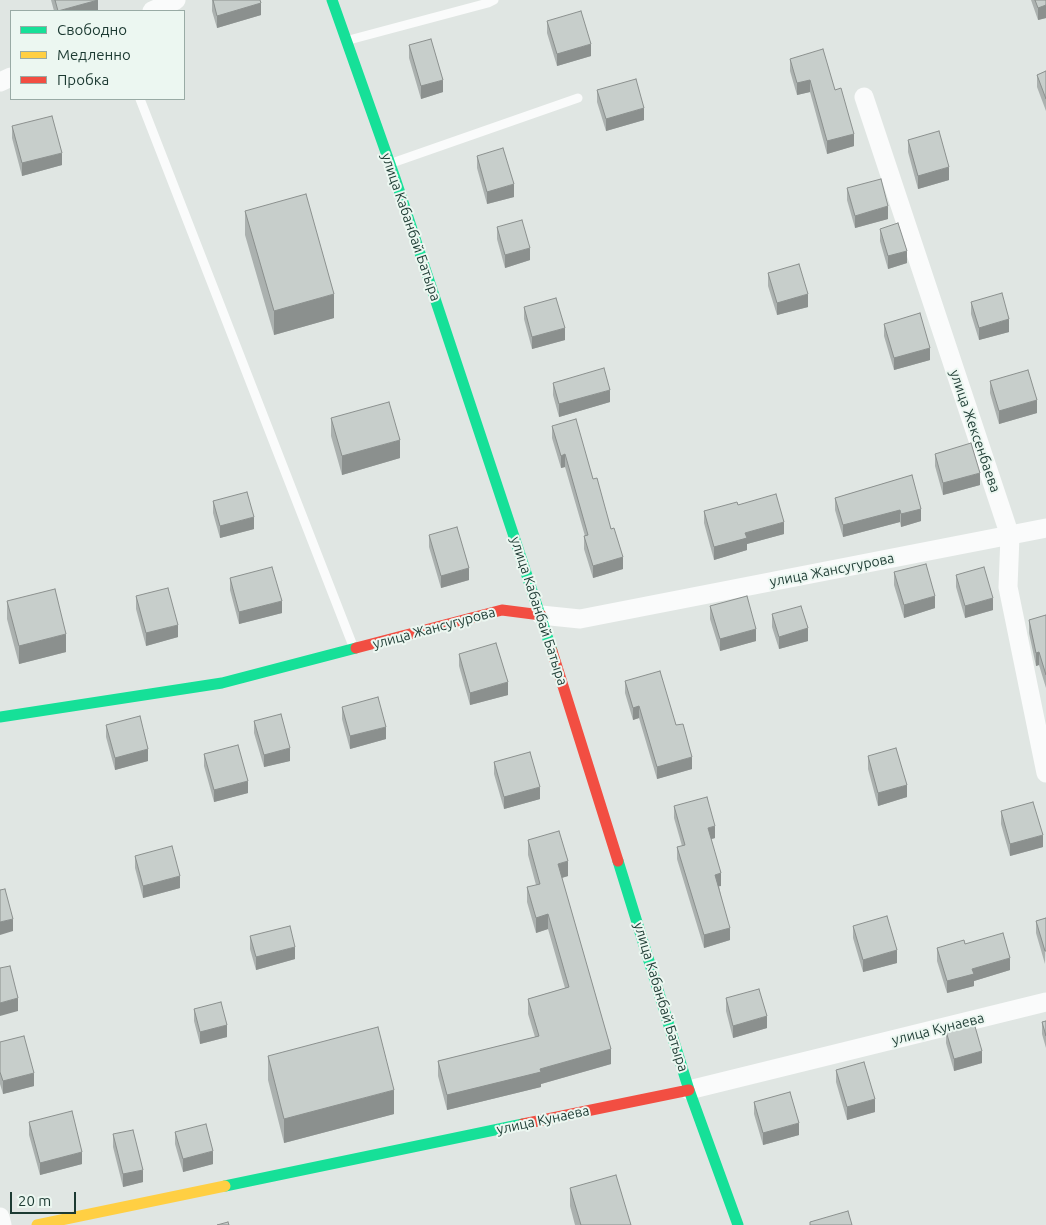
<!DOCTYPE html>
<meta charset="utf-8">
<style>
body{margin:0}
#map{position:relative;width:1046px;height:1225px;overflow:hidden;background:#e0e6e3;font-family:Ubuntu,sans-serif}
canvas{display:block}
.legend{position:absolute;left:10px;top:10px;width:175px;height:90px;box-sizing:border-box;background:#ecf7f1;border:1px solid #99aba5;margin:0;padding:6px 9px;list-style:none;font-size:15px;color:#1c3a32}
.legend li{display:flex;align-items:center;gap:10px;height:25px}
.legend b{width:25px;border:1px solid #99aba5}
.scale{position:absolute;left:10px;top:1192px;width:66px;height:22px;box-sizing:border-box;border:2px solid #1c3a32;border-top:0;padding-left:6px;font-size:15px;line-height:18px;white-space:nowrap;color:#1c3a32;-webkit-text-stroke:4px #ecf7f1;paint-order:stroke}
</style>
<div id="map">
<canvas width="1046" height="1225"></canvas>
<ul class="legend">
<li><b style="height:6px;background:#16e098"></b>Свободно</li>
<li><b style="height:6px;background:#ffcf43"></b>Медленно</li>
<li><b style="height:6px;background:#f24e42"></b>Пробка</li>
</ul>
<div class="scale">20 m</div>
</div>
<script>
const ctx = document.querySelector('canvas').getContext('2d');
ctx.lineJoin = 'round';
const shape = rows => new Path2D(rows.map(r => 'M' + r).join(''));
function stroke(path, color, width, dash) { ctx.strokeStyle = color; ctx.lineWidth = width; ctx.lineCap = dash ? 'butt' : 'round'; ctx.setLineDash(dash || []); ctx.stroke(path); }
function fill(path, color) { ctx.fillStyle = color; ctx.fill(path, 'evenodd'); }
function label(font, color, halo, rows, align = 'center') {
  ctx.font = font + ' Ubuntu,sans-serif'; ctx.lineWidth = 4; ctx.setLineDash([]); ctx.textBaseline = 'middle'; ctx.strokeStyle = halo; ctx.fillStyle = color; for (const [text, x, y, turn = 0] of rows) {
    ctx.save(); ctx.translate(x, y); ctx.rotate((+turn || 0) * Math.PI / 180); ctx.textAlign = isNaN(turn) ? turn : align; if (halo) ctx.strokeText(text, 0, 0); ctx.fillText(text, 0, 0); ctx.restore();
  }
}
const lane = shape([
 [349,40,488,3,494,0],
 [140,99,353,646],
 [392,163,578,98]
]);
const street = shape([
 [152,11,176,0],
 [0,82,11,77],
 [864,97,1010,536,1008,587,1046,773],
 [541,615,580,619,1046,528],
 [689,1090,1046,1002],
 [0,1217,2,1225]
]);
const fast = shape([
 [332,0,395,178,552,651],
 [0,717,222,683,356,648],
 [618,861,689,1090,738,1225],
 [225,1186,523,1124]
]);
const slow = shape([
 [37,1225,225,1186]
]);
const jam = shape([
 [356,648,502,610,541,615],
 [552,651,618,861],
 [523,1124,689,1090]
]);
const wall = shape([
 [51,0,98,0,98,11,54,11],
 [212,0,260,0,261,15,217,28,212,11],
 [1031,0,1046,0,1046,18,1038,20],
 [547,21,591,56,557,66,547,33],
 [409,45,443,92,421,99,409,58],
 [790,59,835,90,854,146,827,154,810,92,797,95,790,71],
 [1046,71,1046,111,1037,87,1037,75],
 [597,90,644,120,606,131,597,102],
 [12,126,62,165,22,176,12,138],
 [908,140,949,180,918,189,908,152],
 [477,156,514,197,487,204,477,168],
 [847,188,888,219,855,228,847,200],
 [245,211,334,318,274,335,245,235],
 [497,227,530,260,505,268,497,239],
 [880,229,907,263,888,269,880,241],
 [768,273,808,307,777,315,768,286],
 [971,302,1009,332,979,340,971,314],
 [524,307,565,340,532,349,524,319],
 [884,324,930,360,894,370,884,336],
 [990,381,1037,413,999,424,990,393],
 [553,383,610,402,559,417,553,395],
 [331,418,400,458,342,475,331,436],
 [552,426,593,479,623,569,593,578,584,549,584,536,585,536,565,467,561,468,552,438],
 [935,454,980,485,943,495,935,466],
 [912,475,921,521,901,527,900,522,843,537,835,510,835,498],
 [213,501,254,529,220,538,213,513],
 [738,505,784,534,747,544,747,550,714,560,704,523,704,511],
 [429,535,469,580,441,588,429,547],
 [894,572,935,608,904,618,894,585],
 [956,575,993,610,965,618,956,587],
 [230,578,282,613,239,624,230,590],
 [136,596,178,637,146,646,136,609],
 [7,601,66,652,19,664,7,619],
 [710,606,756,641,720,651,710,619],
 [772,614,808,641,779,649,772,627],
 [1046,615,1046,688,1039,665,1036,666,1029,633,1029,620],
 [459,654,508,695,470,705,459,666],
 [625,681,692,769,657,779,639,718,633,720,625,693],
 [342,707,386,739,350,749,342,719],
 [254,721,290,761,264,767,254,733],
 [106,725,148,761,115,770,106,737],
 [204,754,248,793,214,802,204,766],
 [868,756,907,797,878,806,868,769],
 [494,762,540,799,504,809,494,774],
 [674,806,715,838,711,839,721,886,719,886,730,940,704,948,677,859,677,847,682,846,674,818],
 [1001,811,1043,847,1010,856,1001,824],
 [528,840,568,876,562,878,611,1064,541,1084,541,1087,447,1110,438,1076,438,1061,535,1037,528,1014,528,999,565,988,548,929,536,933,527,902,527,887,536,885,528,855],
 [135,856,180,888,143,898,135,868],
 [1046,918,1045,964,1036,933,1036,921],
 [853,926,897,963,863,972,853,938],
 [250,936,295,959,256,970,250,949],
 [965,944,1010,970,974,981,974,986,947,993,937,961,937,948],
 [726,998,767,1028,733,1038,726,1011],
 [194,1009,227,1037,200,1044,194,1021],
 [1046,1021,1046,1048,1042,1034,1042,1022],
 [946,1031,982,1063,954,1071,946,1043],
 [0,1042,34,1086,3,1094,0,1084],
 [268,1056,394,1114,284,1143,268,1080],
 [836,1070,875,1112,847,1120,836,1082],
 [754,1102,799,1135,763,1145,754,1114],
 [29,1122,82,1164,40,1175,29,1135],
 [175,1132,213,1164,183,1172,175,1144],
 [113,1134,143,1182,123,1187,113,1147],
 [570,1188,631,1225,575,1225,570,1206]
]);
const shadedWall = shape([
 [98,0,98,11,58,11],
 [261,3,261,15,217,28,217,16],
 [1046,5,1046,18,1038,20,1038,8],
 [591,44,591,56,557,66,557,54],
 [443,80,443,92,421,99,421,86],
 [810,80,810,92,797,95,797,83],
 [644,108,644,120,606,131,606,119],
 [854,134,854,146,827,154,827,141],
 [62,153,62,165,22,176,22,163],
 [949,167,949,180,918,189,918,176],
 [514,184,514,197,487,204,487,192],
 [888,206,888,219,855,228,855,216],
 [530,248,530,260,505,268,505,255],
 [907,251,907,263,888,269,888,256],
 [334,294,334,318,274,335,274,311],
 [808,294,808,307,777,315,777,303],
 [1009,319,1009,332,979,340,979,328],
 [565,328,565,340,532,349,532,337],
 [930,348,930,360,894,370,894,358],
 [610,390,610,402,559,417,559,404],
 [1037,400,1037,413,999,424,999,411],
 [400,440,400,458,342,475,342,456],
 [565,454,565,467,561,468,561,456],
 [980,473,980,485,943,495,943,483],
 [921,509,921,521,901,527,901,514],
 [900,510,900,522,843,537,843,525],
 [254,517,254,529,220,538,220,526],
 [784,522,784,534,747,544,747,550,714,560,714,547,745,533],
 [623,557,623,569,593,578,593,566],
 [469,568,469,580,441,588,441,576],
 [935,596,935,608,904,618,904,605],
 [993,598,993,610,965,618,965,606],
 [282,601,282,613,239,624,239,612],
 [178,625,178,637,146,646,146,633],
 [808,628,808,641,779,649,779,637],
 [756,629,756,641,720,651,720,639],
 [66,634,66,652,19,664,19,646],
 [1039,652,1039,665,1036,666,1036,653],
 [508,682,508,695,470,705,470,693],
 [639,706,639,718,633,720,633,708],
 [386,727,386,739,350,749,350,736],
 [290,748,290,761,264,767,264,755],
 [148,749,148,761,115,770,115,758],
 [692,757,692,769,657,779,657,767],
 [248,781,248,793,214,802,214,790],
 [907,785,907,797,878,806,878,793],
 [540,787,540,799,504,809,504,797],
 [715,826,715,838,708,840,708,828],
 [1043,835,1043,847,1010,856,1010,844],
 [568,861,568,876,558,879,558,864],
 [721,873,721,886,715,887,715,875],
 [180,876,180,888,143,898,143,886],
 [548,914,548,929,536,933,536,918],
 [13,919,13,931,0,935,0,922],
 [730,928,730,940,704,948,704,935],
 [295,947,295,959,256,970,256,957],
 [897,950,897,963,863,972,863,960],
 [1010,958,1010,970,974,981,974,986,947,993,947,981,972,969],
 [18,998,18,1011,0,1016,0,1003],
 [767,1016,767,1028,733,1038,733,1026],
 [227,1025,227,1037,200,1044,200,1032],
 [611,1049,611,1064,541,1084,541,1087,447,1110,447,1095],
 [982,1051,982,1063,954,1071,954,1059],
 [34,1073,34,1086,3,1094,3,1081],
 [394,1090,394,1114,284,1143,284,1119],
 [875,1099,875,1112,847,1120,847,1107],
 [799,1123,799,1135,763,1145,763,1133],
 [213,1151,213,1164,183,1172,183,1159],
 [82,1152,82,1164,40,1175,40,1163],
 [143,1170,143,1182,123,1187,123,1174]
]);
const building = shape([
 [55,0,98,0,58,11,55,0],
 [213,0,260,0,261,3,217,16,213,0],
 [1035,0,1046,0,1046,5,1038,8,1035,0],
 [581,11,591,44,557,54,547,21,581,11],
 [431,39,443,80,421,86,409,45,431,39],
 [823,49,835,90,841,88,854,134,827,141,810,80,797,83,790,59,823,49],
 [1046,71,1046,99,1037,75,1046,71],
 [636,79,644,108,606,119,597,90,636,79],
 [52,116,62,153,22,163,12,126,52,116],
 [939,131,949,167,918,176,908,140,939,131],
 [503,148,514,184,487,192,477,156,503,148],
 [881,179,888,206,855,216,847,188,881,179],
 [306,194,334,294,274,311,245,211,306,194],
 [522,220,530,248,505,255,497,227,522,220],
 [898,223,907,251,888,256,880,229,898,223],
 [799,264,808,294,777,303,768,273,799,264],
 [1002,293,1009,319,979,328,971,302,1002,293],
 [556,298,565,328,532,337,524,307,556,298],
 [920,313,930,348,894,358,884,324,920,313],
 [604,368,610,390,559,404,553,383,604,368],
 [1028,370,1037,400,999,411,990,381,1028,370],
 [389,402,400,440,342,456,331,418,389,402],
 [576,419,593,479,597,478,611,529,614,528,623,557,593,566,584,536,588,535,565,454,561,456,552,426,576,419],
 [971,443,980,473,943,483,935,454,971,443],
 [912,475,921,509,901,514,900,510,843,525,835,498,912,475],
 [247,492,254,517,220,526,213,501,247,492],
 [776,494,784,522,745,533,747,538,714,547,704,511,737,502,738,505,776,494],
 [457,527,469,568,441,576,429,535,457,527],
 [926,564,935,596,904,605,894,572,926,564],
 [272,567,282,601,239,612,230,578,272,567],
 [984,567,993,598,965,606,956,575,984,567],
 [168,588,178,625,146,633,136,596,168,588],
 [55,589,66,634,19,646,7,601,55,589],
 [747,596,756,629,720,639,710,606,747,596],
 [801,606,808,628,779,637,772,614,801,606],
 [1046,615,1046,675,1039,652,1036,653,1029,620,1046,615],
 [496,643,508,682,470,693,459,654,496,643],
 [660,671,676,725,683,724,692,757,657,767,639,706,633,708,625,681,660,671],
 [378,697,386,727,350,736,342,707,378,697],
 [281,714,290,748,264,755,254,721,281,714],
 [140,716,148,749,115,758,106,725,140,716],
 [238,745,248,781,214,790,204,754,238,745],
 [896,748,907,785,878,793,868,756,896,748],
 [530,752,540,787,504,797,494,762,530,752],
 [707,797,715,826,708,828,721,873,715,875,730,928,704,935,677,847,685,845,674,806,707,797],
 [1033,802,1043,835,1010,844,1001,811,1033,802],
 [559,831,568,861,558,864,611,1049,540,1069,541,1072,447,1095,438,1061,539,1036,528,999,569,987,548,914,536,918,527,887,540,884,528,840,559,831],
 [172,846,180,876,143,886,135,856,172,846],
 [5,889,13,919,0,922,0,890,5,889],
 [887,916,897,950,863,960,853,926,887,916],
 [1046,918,1046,951,1045,951,1036,921,1046,918],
 [290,926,295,947,256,957,250,936,290,926],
 [1003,933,1010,958,972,969,974,974,947,981,937,948,964,940,965,944,1003,933],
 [10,966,18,998,0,1003,0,968,10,966],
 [759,989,767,1016,733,1026,726,998,759,989],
 [221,1002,227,1025,200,1032,194,1009,221,1002],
 [1046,1021,1046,1036,1042,1022,1046,1021],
 [974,1023,982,1051,954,1059,946,1031,974,1023],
 [378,1027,394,1090,284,1119,268,1056,378,1027],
 [24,1036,34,1073,3,1081,0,1072,0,1042,24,1036],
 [864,1062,875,1099,847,1107,836,1070,864,1062],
 [790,1092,799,1123,763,1133,754,1102,790,1092],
 [72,1111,82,1152,40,1163,29,1122,72,1111],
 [206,1124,213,1151,183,1159,175,1132,206,1124],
 [133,1130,143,1170,123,1174,113,1134,133,1130],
 [616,1175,631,1225,581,1225,570,1188,616,1175],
 [848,1211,852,1225,810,1225,810,1222,848,1211],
 [228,1222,229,1225,217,1225,228,1222]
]);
const streetNames = [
 ["улица Кабанбай Батыра",411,227,71],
 ["улица Жексенбаева",975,431,71],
 ["улица Жансугурова",832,570,-11],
 ["улица Кабанбай Батыра",539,611,72],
 ["улица Жансугурова",434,628,-15],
 ["улица Кабанбай Батыра",661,997,73],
 ["улица Кунаева",938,1029,-14],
 ["улица Кунаева",543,1120,-12]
];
stroke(lane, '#fafbfb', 9);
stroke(street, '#fafbfb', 19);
stroke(fast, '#16e098', 11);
stroke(slow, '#ffcf43', 11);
stroke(jam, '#f24e42', 11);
fill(wall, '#abb1af');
fill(shadedWall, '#8b908e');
fill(building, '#c7cecb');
stroke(building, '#8b908e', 1);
label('14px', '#1c3a32', '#ecf7f1', streetNames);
</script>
